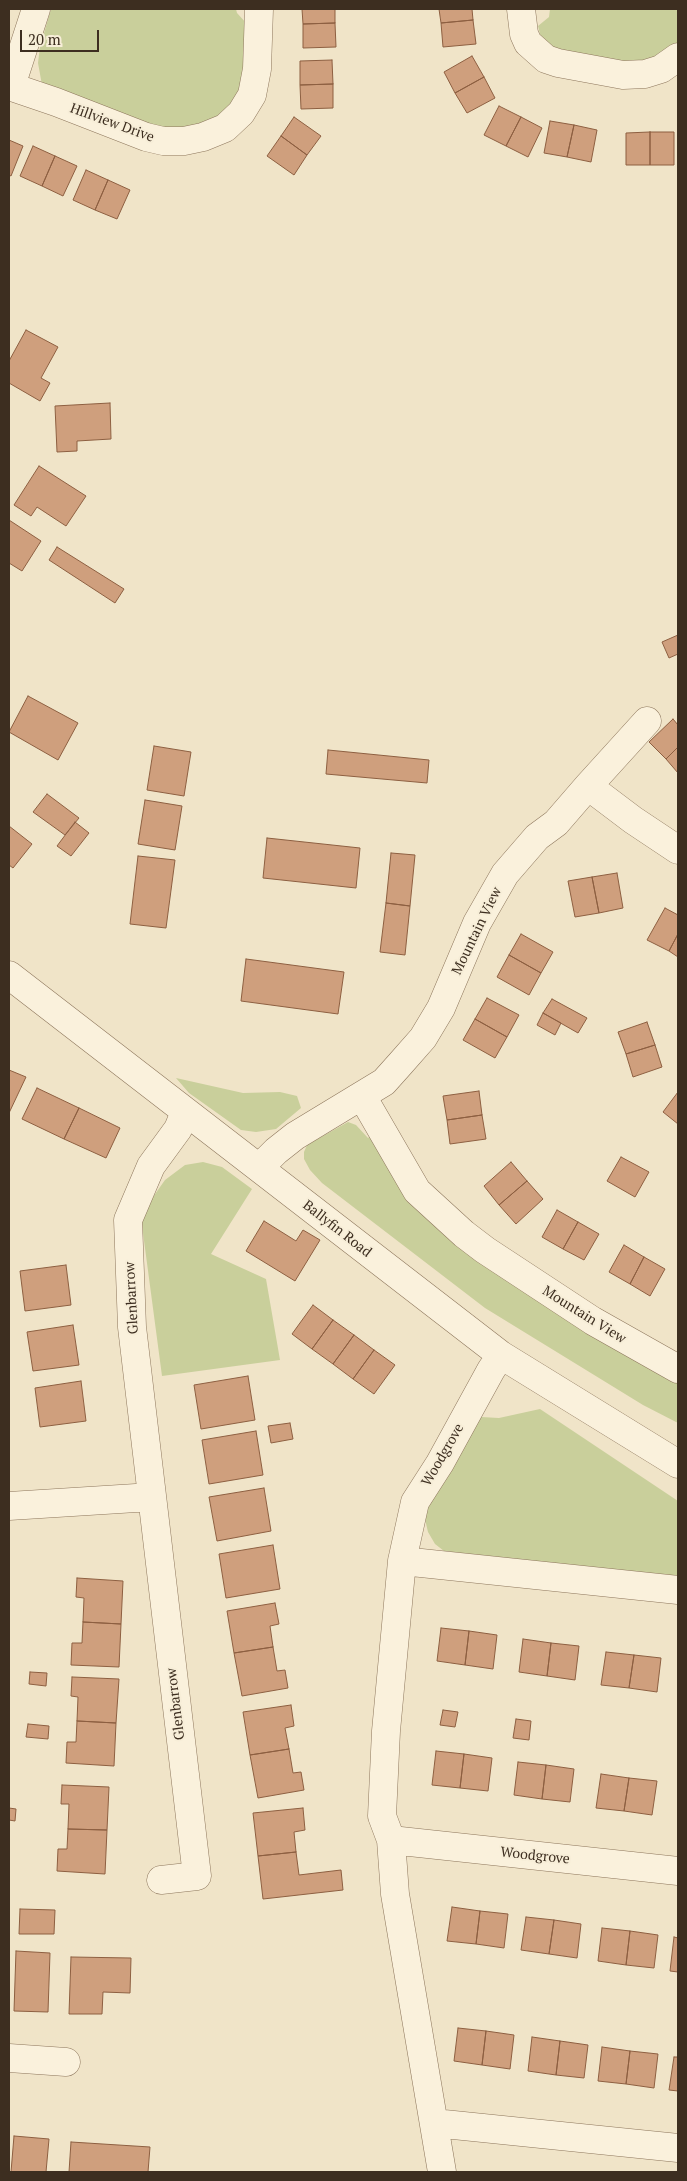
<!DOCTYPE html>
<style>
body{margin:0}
#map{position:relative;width:687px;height:2181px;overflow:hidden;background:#f0e4c8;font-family:"PT Serif",serif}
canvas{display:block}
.frame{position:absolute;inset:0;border:10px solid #3d2e20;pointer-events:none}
.scale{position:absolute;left:20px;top:30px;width:79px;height:22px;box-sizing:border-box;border:2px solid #3d2e20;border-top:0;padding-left:6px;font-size:15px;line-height:18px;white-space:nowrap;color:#3d2e20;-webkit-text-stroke:4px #f7eed8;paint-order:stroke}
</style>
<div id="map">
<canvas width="687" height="2181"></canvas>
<div class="frame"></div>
<div class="scale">20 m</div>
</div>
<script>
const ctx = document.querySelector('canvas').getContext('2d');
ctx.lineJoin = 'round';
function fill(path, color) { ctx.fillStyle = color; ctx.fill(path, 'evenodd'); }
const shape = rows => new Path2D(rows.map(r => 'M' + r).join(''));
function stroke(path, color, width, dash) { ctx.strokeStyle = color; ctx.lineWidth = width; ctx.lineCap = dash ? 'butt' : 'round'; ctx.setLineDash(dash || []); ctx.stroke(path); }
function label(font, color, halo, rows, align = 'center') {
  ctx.font = font + ' "PT Serif",serif'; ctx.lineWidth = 4; ctx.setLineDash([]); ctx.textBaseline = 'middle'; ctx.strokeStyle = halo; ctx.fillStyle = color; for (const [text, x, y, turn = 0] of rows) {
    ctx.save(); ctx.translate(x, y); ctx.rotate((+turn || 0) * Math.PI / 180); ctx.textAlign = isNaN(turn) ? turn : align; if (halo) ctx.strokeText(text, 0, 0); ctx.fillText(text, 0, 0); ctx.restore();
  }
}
const green = shape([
 [51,9,236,9,237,13,247,24,246,65,236,102,207,126,145,130,42,85,38,63,40,47],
 [550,9,678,9,678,44,655,59,625,63,551,49,542,42,538,26,549,17],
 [176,1078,243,1093,280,1092,297,1096,301,1108,276,1129,256,1132,241,1130,189,1093],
 [348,1122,356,1125,368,1138,373,1134,412,1202,441,1232,472,1254,678,1380,678,1423,643,1405,485,1308,322,1183,310,1170,304,1159,304,1152,307,1145],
 [203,1162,222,1167,252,1189,211,1254,266,1279,280,1360,162,1376,141,1218,148,1204,165,1180,185,1165],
 [540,1409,678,1501,678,1580,444,1551,435,1544,428,1532,424,1515,429,1497,481,1417,499,1418]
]);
const building = shape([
 [302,9,335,9,335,23,303,24,302,9],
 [439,9,472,9,473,20,441,23,439,9],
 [473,20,476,44,443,47,441,23,473,20],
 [335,23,336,47,303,48,303,24,335,23],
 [472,56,484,77,455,93,444,72,472,56],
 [332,60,333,84,300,85,300,61,332,60],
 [484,77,495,98,467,113,455,93,484,77],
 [333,84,333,108,301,109,300,85,333,84],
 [499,106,521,117,506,146,484,135,499,106],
 [294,117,321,136,307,155,281,136,294,117],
 [521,117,542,128,528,157,506,146,521,117],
 [550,121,574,125,567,157,544,153,550,121],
 [574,125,597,130,591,162,567,157,574,125],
 [650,132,674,132,674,165,650,165,650,132],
 [650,132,650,165,626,165,626,133,650,132],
 [281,136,307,155,294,175,267,156,281,136],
 [9,140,23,146,11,176,9,175,9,140],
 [33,146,55,156,42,186,20,176,33,146],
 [55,156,77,166,63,196,42,186,55,156],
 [86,170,108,180,95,210,73,200,86,170],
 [108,180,130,190,117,219,95,210,108,180],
 [26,330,58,347,41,378,50,383,40,401,9,383,9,361,26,330],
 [110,403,111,439,77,441,77,451,57,452,55,406,110,403],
 [39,466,86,496,66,526,37,507,31,516,14,505,39,466],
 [9,520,41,541,22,571,9,563,9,520],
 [57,547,124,589,115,603,49,560,57,547],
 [678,635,678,654,669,658,662,642,678,635],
 [28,696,78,723,58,760,9,732,28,696],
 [673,719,678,725,678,747,666,759,649,742,673,719],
 [154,746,191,752,184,796,147,790,154,746],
 [678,747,678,773,666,759,678,747],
 [328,750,429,760,427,783,326,774,328,750],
 [47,794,79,818,65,835,33,812,47,794],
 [145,800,182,806,175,850,138,844,145,800],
 [75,822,89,833,71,856,57,846,75,822],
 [9,826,32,844,13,868,9,865,9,826],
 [267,838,360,848,356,888,263,878,267,838],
 [391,853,415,855,410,906,386,903,391,853],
 [138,856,175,860,166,928,130,924,138,856],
 [617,873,623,908,599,913,592,877,617,873],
 [592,877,599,913,575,917,568,881,592,877],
 [386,903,410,906,405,955,380,952,386,903],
 [665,908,678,915,678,934,669,951,647,940,665,908],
 [521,934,553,952,541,973,509,955,521,934],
 [678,934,678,957,669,951,678,934],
 [509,955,541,973,529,995,497,977,509,955],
 [246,959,344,972,338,1014,241,1001,246,959],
 [487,998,519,1015,507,1037,475,1019,487,998],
 [552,999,587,1018,578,1033,543,1013,552,999],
 [543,1013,561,1023,555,1035,537,1025,543,1013],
 [475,1019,507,1037,495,1058,463,1040,475,1019],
 [647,1022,655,1045,626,1054,618,1032,647,1022],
 [655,1045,662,1067,633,1077,626,1054,655,1045],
 [9,1070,26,1077,9,1113,9,1070],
 [37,1088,79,1108,64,1139,22,1119,37,1088],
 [479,1091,482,1115,447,1120,443,1096,479,1091],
 [678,1092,678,1124,663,1112,678,1092],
 [79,1108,120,1128,106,1158,64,1139,79,1108],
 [482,1115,486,1139,450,1144,447,1120,482,1115],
 [621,1157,649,1172,635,1197,607,1181,621,1157],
 [511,1162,527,1181,499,1205,484,1186,511,1162],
 [527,1181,543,1199,516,1224,499,1205,527,1181],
 [557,1210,578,1222,563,1249,542,1237,557,1210],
 [264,1221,296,1241,303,1230,320,1240,295,1281,246,1251,264,1221],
 [578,1222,599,1234,584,1260,563,1249,578,1222],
 [624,1245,644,1257,630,1284,609,1272,624,1245],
 [644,1257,665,1269,650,1296,630,1284,644,1257],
 [66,1265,71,1305,25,1311,20,1271,66,1265],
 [313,1305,333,1320,312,1349,292,1334,313,1305],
 [333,1320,354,1335,333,1364,312,1349,333,1320],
 [73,1325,79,1365,33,1371,27,1332,73,1325],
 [354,1335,374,1350,353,1379,333,1364,354,1335],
 [374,1350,395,1365,374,1394,353,1379,374,1350],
 [248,1376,255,1420,201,1429,194,1385,248,1376],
 [81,1381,86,1421,40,1427,35,1388,81,1381],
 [290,1423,293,1439,271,1443,268,1426,290,1423],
 [256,1431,263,1475,209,1484,202,1440,256,1431],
 [264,1488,271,1531,217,1541,209,1497,264,1488],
 [273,1545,280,1589,226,1598,219,1554,273,1545],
 [77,1578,123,1581,121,1624,83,1622,84,1598,76,1597,77,1578],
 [275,1603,279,1624,270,1626,273,1647,234,1653,227,1611,275,1603],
 [83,1622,121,1624,119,1667,71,1665,72,1643,82,1643,83,1622],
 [441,1628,469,1631,465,1665,437,1661,441,1628],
 [469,1631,497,1635,493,1669,465,1665,469,1631],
 [523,1639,551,1643,547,1676,519,1672,523,1639],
 [551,1643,579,1646,575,1680,547,1676,551,1643],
 [273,1647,277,1671,285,1670,288,1688,242,1696,234,1653,273,1647],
 [606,1652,634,1655,629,1688,601,1685,606,1652],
 [634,1655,661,1658,657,1692,629,1688,634,1655],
 [30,1672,47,1673,46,1686,29,1684,30,1672],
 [72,1677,119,1679,116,1723,77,1721,78,1697,71,1696,72,1677],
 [291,1705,294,1726,285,1728,289,1749,250,1755,243,1712,291,1705],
 [443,1710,458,1712,455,1727,440,1725,443,1710],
 [516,1719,531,1721,529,1740,513,1738,516,1719],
 [77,1721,116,1723,114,1766,66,1763,67,1742,76,1742,77,1721],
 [28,1724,49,1726,48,1739,26,1737,28,1724],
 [289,1749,293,1773,301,1772,304,1790,258,1798,250,1755,289,1749],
 [436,1751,464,1754,460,1788,432,1785,436,1751],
 [464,1754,492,1758,488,1791,460,1788,464,1754],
 [518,1762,546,1765,542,1799,514,1795,518,1762],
 [546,1765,574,1769,570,1802,542,1799,546,1765],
 [601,1774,629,1778,624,1811,596,1808,601,1774],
 [629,1778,657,1781,652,1815,624,1811,629,1778],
 [62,1785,109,1787,107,1830,68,1829,69,1804,61,1804,62,1785],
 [9,1808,16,1809,15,1821,9,1820,9,1808],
 [303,1808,305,1830,294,1832,296,1852,258,1856,253,1813,303,1808],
 [68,1829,107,1830,105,1874,57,1871,58,1849,67,1849,68,1829],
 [296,1852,299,1875,341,1870,343,1890,263,1899,258,1856,296,1852],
 [452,1907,480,1911,476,1944,447,1941,452,1907],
 [20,1909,55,1910,54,1934,19,1934,20,1909],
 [480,1911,508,1914,504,1948,476,1944,480,1911],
 [526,1917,554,1920,549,1954,521,1950,526,1917],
 [554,1920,581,1924,577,1958,549,1954,554,1920],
 [602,1928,630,1931,626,1965,598,1961,602,1928],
 [630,1931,658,1935,654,1968,626,1965,630,1931],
 [674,1937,678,1938,678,1972,670,1971,674,1937],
 [16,1951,50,1953,48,2012,14,2011,16,1951],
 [71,1957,131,1958,130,1993,103,1992,102,2014,69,2014,71,1957],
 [458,2028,486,2031,482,2065,454,2061,458,2028],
 [486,2031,514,2035,510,2069,482,2065,486,2031],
 [532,2037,560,2041,556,2075,528,2071,532,2037],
 [560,2041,588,2045,584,2078,556,2075,560,2041],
 [602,2047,630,2051,626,2084,598,2081,602,2047],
 [630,2051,658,2054,654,2088,626,2084,630,2051],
 [674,2057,678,2057,678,2091,669,2090,674,2057],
 [14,2136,49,2139,46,2172,11,2172,14,2136],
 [71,2142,150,2147,148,2172,69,2172,71,2142]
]);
const minor = shape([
 [521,9,524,34,528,43,546,59,558,63,623,75,645,74,661,69,678,57],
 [9,86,56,102,146,137,163,141,184,141,203,137,225,128,241,113,252,95,257,69,259,9],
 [11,86,36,9],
 [588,786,647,721],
 [9,975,501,1355,678,1464],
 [362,1096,417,1191,464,1234,485,1250,593,1321,678,1369],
 [260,1167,276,1151,295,1136,384,1082,401,1063,423,1038,441,1008,477,923,505,874,537,837,556,823,588,786,633,820,678,850],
 [9,1506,152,1497],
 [402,1561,678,1590],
 [391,1840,678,1871],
 [161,1880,197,1876,132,1327,128,1220,151,1166,178,1129,185,1112],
 [9,2058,66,2062],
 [434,2123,678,2148],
 [442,2172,395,1894,391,1840,382,1816,386,1731,402,1561,415,1502,440,1463,491,1370,501,1355]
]);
const streetNames = [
 ["Hillview Drive",112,123,20],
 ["Mountain View",477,931,-64],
 ["Ballyfin Road",337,1229,38],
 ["Glenbarrow",132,1298,-93],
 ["Mountain View",584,1315,32],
 ["Woodgrove",443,1455,-60],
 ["Glenbarrow",176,1704,-97],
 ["Woodgrove",535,1856,6]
];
fill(green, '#c9cf9b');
fill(building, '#cf9f7d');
stroke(building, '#8d5f41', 1);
stroke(minor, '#8d765c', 29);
stroke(minor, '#faf1dc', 28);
label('14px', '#3d2e20', '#f7eed8', streetNames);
</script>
